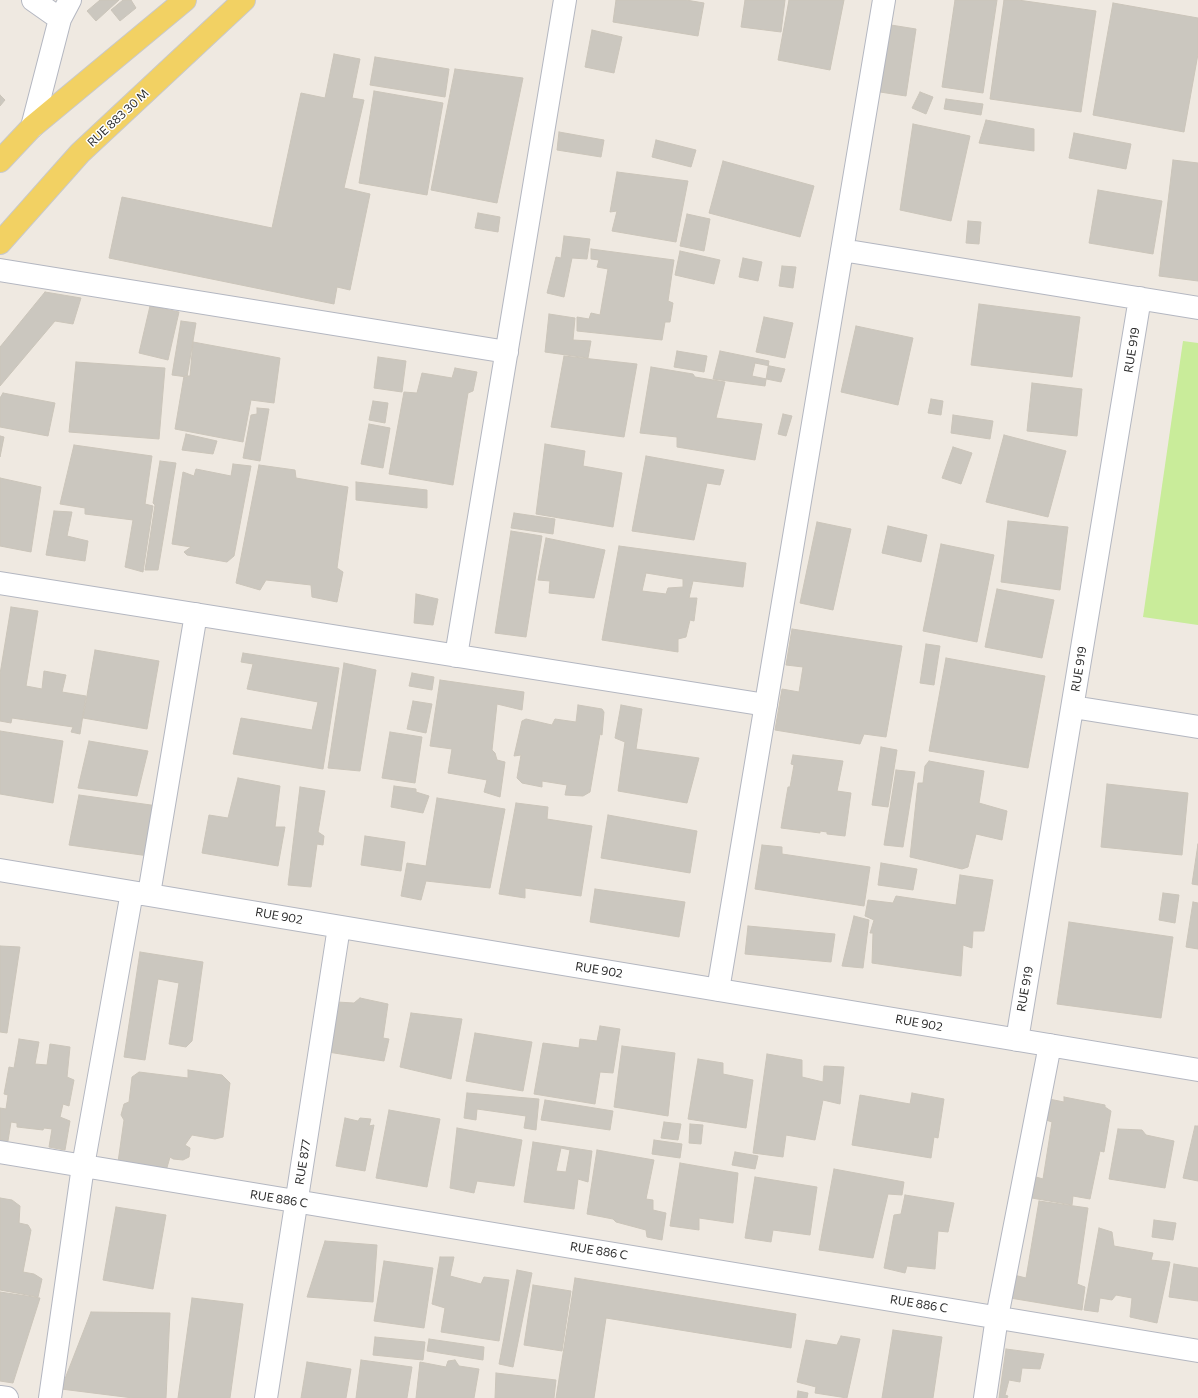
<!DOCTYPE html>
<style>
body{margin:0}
canvas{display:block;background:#efe9e1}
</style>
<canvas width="1198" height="1398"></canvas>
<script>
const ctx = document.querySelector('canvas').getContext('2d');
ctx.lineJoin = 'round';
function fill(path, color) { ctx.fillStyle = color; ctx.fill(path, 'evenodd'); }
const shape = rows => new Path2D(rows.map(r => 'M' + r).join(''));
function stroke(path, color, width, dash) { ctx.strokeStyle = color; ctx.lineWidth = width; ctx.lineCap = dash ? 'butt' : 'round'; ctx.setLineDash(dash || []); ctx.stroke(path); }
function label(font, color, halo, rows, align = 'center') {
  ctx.font = font + ' Commissioner,sans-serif'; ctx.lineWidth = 3; ctx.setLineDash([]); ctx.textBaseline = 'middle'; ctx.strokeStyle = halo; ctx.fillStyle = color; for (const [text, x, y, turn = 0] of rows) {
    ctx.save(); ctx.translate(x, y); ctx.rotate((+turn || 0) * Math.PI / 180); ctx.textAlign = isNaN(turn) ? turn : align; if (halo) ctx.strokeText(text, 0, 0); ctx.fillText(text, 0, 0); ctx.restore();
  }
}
const pitch = shape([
 [1183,341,1198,343,1198,625,1143,617]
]);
const building = shape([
 [100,0,119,0,96,21,87,11,100,0],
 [123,0,131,0,136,8,120,21,111,10,123,0],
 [616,0,686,0,704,3,698,36,613,22,616,0],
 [745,0,785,0,781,32,741,27,745,0],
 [789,0,844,0,830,70,778,60,789,0],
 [955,0,997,0,983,93,942,87,955,0],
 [1004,0,1018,0,1096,11,1081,112,990,99,1004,0],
 [1113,3,1198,18,1198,54,1184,132,1093,115,1113,3],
 [891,25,916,29,906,96,880,92,891,25],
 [592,30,622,37,614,73,585,67,592,30],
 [334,54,360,59,352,98,364,100,344,188,370,194,350,290,337,287,334,304,109,258,122,197,272,228,301,93,325,98,334,54],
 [375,57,449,69,445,97,370,85,375,57],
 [455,69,523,78,497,203,431,190,455,69],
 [374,91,443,103,427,195,359,183,374,91],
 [920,92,933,97,926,114,912,108,920,92],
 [0,95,5,100,0,106,0,95],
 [946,99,983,104,981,115,944,109,946,99],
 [986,120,1034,129,1034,151,979,143,986,120],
 [913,124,970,136,951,221,900,210,913,124],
 [559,132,604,140,601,157,557,150,559,132],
 [1074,133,1131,144,1126,169,1069,158,1074,133],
 [656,140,696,150,691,167,652,157,656,140],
 [1173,160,1198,163,1198,281,1159,276,1173,160],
 [723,161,814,186,800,237,709,213,723,161],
 [617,172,688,181,676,242,612,231,617,211,610,212,617,172],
 [1098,190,1162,201,1153,254,1089,243,1098,190],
 [478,213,500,217,498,232,475,228,478,213],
 [687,214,710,219,704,251,680,246,687,214],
 [968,221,981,222,979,244,966,243,968,221],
 [564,236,590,239,587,259,572,258,564,297,547,293,556,257,561,258,564,236],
 [591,249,674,260,668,301,673,303,670,322,665,322,662,340,577,331,577,317,589,319,591,313,600,315,608,269,597,267,599,260,591,259,591,249],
 [680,251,720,260,714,284,675,275,680,251],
 [743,258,762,262,758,281,739,277,743,258],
 [782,266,796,267,793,288,779,286,782,266],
 [45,292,81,298,73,324,55,321,0,386,0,347,45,292],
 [979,304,1080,317,1072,377,971,365,979,304],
 [150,306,179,312,168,360,139,353,150,306],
 [549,314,575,318,573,340,591,341,588,358,545,352,549,314],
 [764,317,793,323,785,358,756,352,764,317],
 [181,321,196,323,187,377,172,375,181,321],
 [856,326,913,338,898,405,841,392,856,326],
 [193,342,280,358,274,403,251,400,243,442,175,429,184,376,190,376,193,342],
 [677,351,707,356,704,372,674,367,677,351],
 [720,351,769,361,765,386,713,379,720,351],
 [564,356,637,364,624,437,551,427,564,356],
 [378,357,406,361,402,392,374,388,378,357],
 [76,362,165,368,159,439,69,432,76,362],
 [755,363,785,369,781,382,752,376,755,363],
 [651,367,693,374,695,377,725,382,716,418,762,424,755,460,677,447,677,437,640,433,651,367],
 [455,368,477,372,473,391,468,393,453,485,389,474,404,392,417,393,422,373,452,378,455,368],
 [1032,383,1082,389,1077,436,1027,431,1032,383],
 [3,393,55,403,48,436,0,427,0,398,3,393],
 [931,399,943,401,941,415,928,413,931,399],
 [373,401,388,403,385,423,369,420,373,401],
 [257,408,269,409,260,461,243,458,251,415,257,414,257,408],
 [783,414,792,416,786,436,778,434,783,414],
 [953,415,993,421,990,439,951,433,953,415],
 [369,424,390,428,383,468,361,464,369,424],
 [186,434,217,441,213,454,182,450,186,434],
 [1004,435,1066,451,1048,517,986,502,1004,435],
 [0,436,4,437,0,457,0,436],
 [545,444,585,451,583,466,622,473,613,527,536,514,545,444],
 [74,445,152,456,145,504,153,506,143,572,125,567,133,520,85,514,85,508,60,504,74,445],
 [953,447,972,453,961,484,942,478,953,447],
 [646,456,724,470,720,485,707,483,694,540,632,531,646,456],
 [160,461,176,463,158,570,145,570,155,505,153,503,160,461],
 [233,464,251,466,234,556,227,562,187,555,184,552,191,547,172,544,183,472,194,476,196,469,231,476,233,464],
 [259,465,295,470,296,478,348,487,337,568,343,572,337,602,312,597,311,585,266,580,260,590,236,583,259,465],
 [0,478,41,487,31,552,0,546,0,478],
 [356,482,427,490,427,508,356,500,356,482],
 [54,511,72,512,67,536,88,541,85,561,46,555,54,511],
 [514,513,555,519,553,534,511,528,514,513],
 [1008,521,1068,527,1060,590,1001,582,1008,521],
 [817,522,851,529,833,610,800,603,817,522],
 [888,526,927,535,921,562,882,553,888,526],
 [511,531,542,536,526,637,495,633,511,531],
 [546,538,605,550,594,598,549,593,550,581,538,580,546,538],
 [941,544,994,555,977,642,923,631,941,544],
 [619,546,746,563,743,587,693,581,689,598,697,598,694,621,690,620,686,637,678,639,678,652,602,640,619,546],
 [646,573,683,579,683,587,668,588,666,594,642,591,646,573],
 [997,589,1054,600,1042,658,985,647,997,589],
 [416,594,438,599,433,625,414,623,416,594],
 [11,607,38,611,26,686,42,689,44,671,66,675,62,692,86,696,80,734,71,732,73,727,12,718,11,723,0,721,0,674,11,607],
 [792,629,902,646,886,737,864,734,860,744,775,730,782,689,799,692,803,667,786,665,792,629],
 [926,644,940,646,934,685,920,683,926,644],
 [95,650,159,661,147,729,83,718,95,650],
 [243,653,339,668,323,769,233,754,241,718,312,730,318,702,247,689,253,664,241,662,243,653],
 [946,658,1045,676,1028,768,929,751,946,658],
 [344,663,376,670,360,771,328,768,344,663],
 [412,673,434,677,432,690,409,686,412,673],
 [440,680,524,692,522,710,497,704,492,750,495,753,497,760,505,762,500,797,484,792,487,780,448,773,452,749,430,746,440,680],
 [413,701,432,704,426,733,407,729,413,701],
 [578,705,602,709,604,712,602,735,600,734,590,792,583,796,565,795,567,785,542,781,542,787,522,783,517,778,521,755,514,756,522,721,526,719,552,725,555,719,576,722,578,705],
 [621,705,642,709,636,749,699,758,687,803,618,791,625,742,615,738,621,705],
 [0,731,63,741,53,803,0,794,0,731],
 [390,732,422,737,415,783,382,778,390,732],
 [89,741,148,751,137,796,78,788,89,741],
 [881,747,897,750,888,807,872,805,881,747],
 [793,755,843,761,837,791,851,793,845,836,827,834,827,832,820,831,820,833,781,828,788,787,790,787,794,765,791,764,793,755],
 [929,761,984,771,979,803,1007,811,1002,840,976,834,968,867,962,869,910,857,918,783,923,783,925,766,929,761],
 [896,770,915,772,903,847,884,845,896,770],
 [238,778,280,786,275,827,285,827,278,866,202,853,209,815,228,818,238,778],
 [1107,784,1188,793,1182,855,1101,847,1107,784],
 [394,786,416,789,416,792,429,796,423,813,391,807,394,786],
 [300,787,325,791,318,832,324,836,323,845,317,844,311,887,288,885,300,787],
 [79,795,158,806,149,856,69,845,79,795],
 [437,798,505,809,490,888,426,881,421,900,401,896,407,863,426,866,437,798],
 [516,803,548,807,547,819,592,826,581,896,525,888,525,898,499,894,516,803],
 [608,815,697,831,690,873,601,858,608,815],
 [365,836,405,842,401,871,361,865,365,836],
 [1198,844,1198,885,1192,884,1198,844],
 [762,845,782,847,782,854,870,867,864,906,755,889,762,845],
 [881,863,917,869,913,890,878,885,881,863],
 [960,875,993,880,984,931,973,931,972,948,963,945,961,976,872,963,873,933,870,933,874,920,865,916,868,900,893,903,896,896,956,905,960,875],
 [595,889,685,902,679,937,590,922,595,889],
 [1163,893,1179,895,1175,923,1159,920,1163,893],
 [1193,902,1198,903,1198,949,1186,947,1193,902],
 [854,916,869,920,863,968,842,966,854,916],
 [1069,922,1173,937,1161,1018,1057,1004,1069,922],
 [748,926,835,934,831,962,745,954,748,926],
 [0,946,20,947,7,1033,0,1032,0,946],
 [140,952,203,962,192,1041,186,1047,169,1044,179,983,158,979,145,1060,124,1057,140,952],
 [360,998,388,1004,383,1038,389,1039,384,1061,328,1052,337,1002,354,1003,360,998],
 [411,1013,462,1019,451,1079,400,1067,411,1013],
 [600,1026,620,1029,613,1073,600,1072,595,1104,534,1094,543,1043,579,1048,580,1039,597,1041,600,1026],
 [475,1033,532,1042,523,1091,466,1081,475,1033],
 [19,1039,39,1042,35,1064,47,1065,50,1044,70,1047,67,1077,74,1080,69,1106,63,1104,60,1117,70,1121,65,1150,49,1147,52,1129,44,1128,43,1130,17,1127,17,1123,11,1122,8,1141,0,1140,0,1108,6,1109,8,1095,4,1094,9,1067,14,1068,19,1039],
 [622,1046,675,1053,668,1116,614,1107,622,1046],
 [767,1054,802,1060,802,1077,823,1082,824,1066,844,1067,840,1104,823,1100,815,1140,786,1135,783,1157,753,1153,767,1054],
 [698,1059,723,1063,723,1074,753,1080,746,1128,688,1119,698,1059],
 [188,1070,222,1075,230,1083,223,1137,215,1139,192,1135,185,1145,190,1148,189,1157,183,1160,173,1159,170,1157,166,1171,118,1162,124,1120,121,1115,124,1104,129,1102,132,1077,139,1072,188,1078,188,1070],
 [467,1093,539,1099,536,1130,524,1128,526,1116,477,1109,476,1120,464,1118,467,1093],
 [912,1093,944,1099,938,1138,934,1137,931,1158,852,1145,860,1095,910,1104,912,1093],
 [1064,1097,1105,1105,1105,1107,1111,1111,1104,1152,1100,1151,1090,1199,1073,1196,1072,1205,1026,1197,1029,1175,1043,1179,1052,1122,1046,1120,1049,1099,1064,1102,1064,1097],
 [545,1100,613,1111,610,1130,541,1120,545,1100],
 [389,1110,440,1119,427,1187,376,1178,389,1110],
 [345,1118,358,1121,360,1118,371,1119,369,1126,374,1125,365,1171,336,1166,345,1118],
 [664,1122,681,1124,678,1140,661,1138,664,1122],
 [690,1124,703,1125,701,1144,689,1143,690,1124],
 [1195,1126,1198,1126,1198,1181,1183,1178,1195,1126],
 [457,1128,522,1140,514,1186,477,1181,474,1193,450,1188,457,1128],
 [1118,1129,1142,1130,1146,1135,1174,1141,1165,1188,1109,1179,1118,1129],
 [654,1140,682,1144,680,1158,652,1154,654,1140],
 [533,1142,592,1151,588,1182,578,1179,574,1209,524,1202,533,1142],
 [561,1148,570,1150,566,1172,556,1171,561,1148],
 [597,1150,654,1160,646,1199,653,1200,653,1210,666,1213,662,1240,647,1237,646,1230,616,1222,613,1219,587,1214,597,1150],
 [735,1152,758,1156,755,1169,732,1165,735,1152],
 [680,1163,738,1173,733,1223,699,1218,699,1230,670,1226,680,1163],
 [834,1169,904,1182,902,1195,888,1194,873,1258,819,1250,834,1169],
 [755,1177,817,1187,810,1235,773,1230,771,1242,745,1238,755,1177],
 [905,1195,954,1203,948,1232,938,1231,935,1269,907,1266,905,1273,884,1268,894,1215,901,1214,905,1195],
 [0,1198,12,1200,20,1206,19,1223,28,1225,31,1230,23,1272,34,1274,42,1279,38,1297,0,1290,0,1198],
 [1039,1201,1088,1208,1077,1284,1085,1287,1082,1310,1010,1298,1014,1275,1026,1278,1039,1201],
 [116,1207,166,1215,153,1289,103,1280,116,1207],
 [1154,1220,1176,1223,1173,1240,1152,1237,1154,1220],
 [1099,1228,1112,1232,1114,1246,1153,1253,1151,1260,1170,1262,1157,1323,1130,1317,1132,1298,1116,1295,1112,1300,1100,1298,1098,1312,1084,1310,1099,1228],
 [325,1241,377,1245,373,1302,307,1297,325,1241],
 [440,1257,454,1257,450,1276,481,1284,484,1277,509,1280,499,1341,441,1332,445,1308,432,1304,440,1257],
 [384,1261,433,1268,424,1328,374,1321,384,1261],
 [1174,1264,1198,1268,1198,1301,1169,1297,1174,1264],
 [517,1270,532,1273,513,1367,499,1364,517,1270],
 [575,1278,796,1314,791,1348,606,1318,594,1398,556,1398,575,1278],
 [533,1285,571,1291,562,1351,524,1345,533,1285],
 [0,1292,40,1298,13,1383,0,1381,0,1292],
 [192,1298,243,1304,230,1398,178,1398,192,1298],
 [91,1312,170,1313,166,1398,133,1398,61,1389,91,1312],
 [893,1330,942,1337,933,1398,882,1398,893,1330],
 [841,1336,860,1339,847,1398,815,1393,816,1387,797,1382,806,1340,837,1345,841,1336],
 [375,1337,425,1342,423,1360,373,1355,375,1337],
 [429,1339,484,1347,483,1360,427,1351,429,1339],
 [1006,1349,1044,1354,1040,1369,1022,1368,1020,1382,1009,1380,1005,1395,1008,1396,1007,1398,999,1398,1006,1349],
 [361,1360,412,1367,407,1398,356,1398,361,1360],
 [455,1360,459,1366,479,1369,474,1398,416,1398,420,1362,446,1367,448,1361,455,1360],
 [307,1362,351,1369,346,1398,301,1398,307,1362],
 [496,1373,556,1380,554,1398,495,1398,496,1373],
 [798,1391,808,1393,807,1398,797,1398,798,1391]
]);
const minor = shape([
 [33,0,60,19],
 [32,127,60,19,70,0],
 [842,250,1198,308],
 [0,270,507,352],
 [0,583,766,705],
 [456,656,565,0],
 [1073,707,1198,727],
 [0,870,1198,1070],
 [149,894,196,614],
 [718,990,884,0],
 [1017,1040,1140,298],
 [0,1152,1198,1351],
 [0,1397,7,1398],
 [50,1398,83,1166,132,892],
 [266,1398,339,927],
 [985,1398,997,1317,1050,1045]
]);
const primary = shape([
 [0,161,32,127,185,0],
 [0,243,80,153,244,0]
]);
const streetNames = [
 ["RUE 883 30 M",118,118,-43],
 ["RUE 919",1132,350,-81],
 ["RUE 919",1079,669,-81],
 ["RUE 902",279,916,10],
 ["RUE 902",599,970,9],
 ["RUE 919",1025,989,-80],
 ["RUE 902",919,1023,10],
 ["RUE 877",303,1162,-81],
 ["RUE 886 C",279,1199,9],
 ["RUE 886 C",599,1251,9],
 ["RUE 886 C",919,1304,9]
];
fill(pitch, '#c9ec9a');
fill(building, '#cbc7bf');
stroke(building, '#cbc5ba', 1);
stroke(minor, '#b4b7c1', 24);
stroke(primary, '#c9c9c9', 24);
stroke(minor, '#fff', 22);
stroke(primary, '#f2d163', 22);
label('12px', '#2e2e2e', '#fff', streetNames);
</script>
